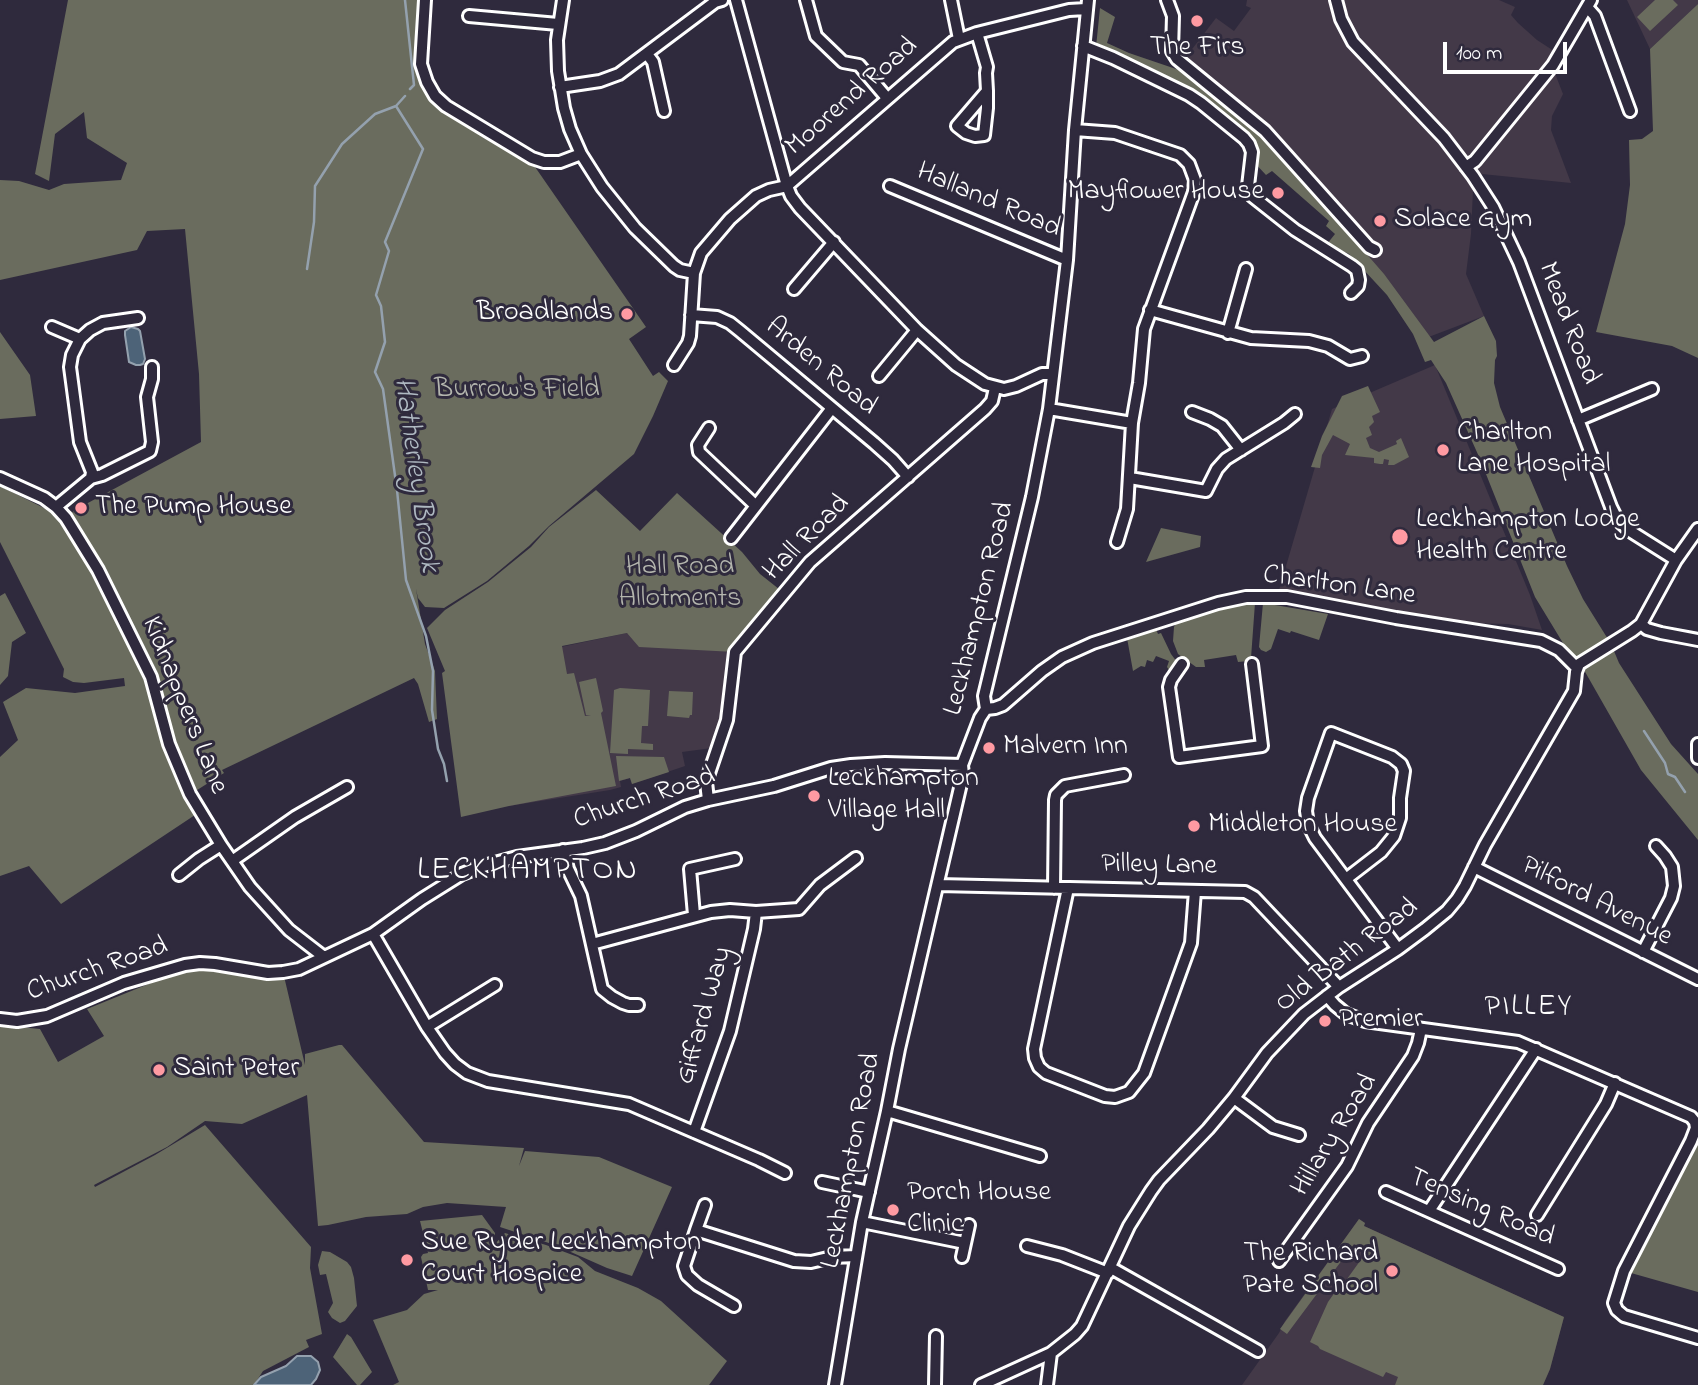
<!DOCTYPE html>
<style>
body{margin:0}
#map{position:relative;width:1698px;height:1385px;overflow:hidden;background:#2f2a3d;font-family:"Indie Flower",sans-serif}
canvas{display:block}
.scale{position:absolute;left:1443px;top:42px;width:124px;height:32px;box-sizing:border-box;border:4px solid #fff;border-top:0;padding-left:9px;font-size:21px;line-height:24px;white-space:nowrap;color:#fff;-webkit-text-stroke:5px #2f2a3d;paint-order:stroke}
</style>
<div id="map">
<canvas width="1698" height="1385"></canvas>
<div class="scale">100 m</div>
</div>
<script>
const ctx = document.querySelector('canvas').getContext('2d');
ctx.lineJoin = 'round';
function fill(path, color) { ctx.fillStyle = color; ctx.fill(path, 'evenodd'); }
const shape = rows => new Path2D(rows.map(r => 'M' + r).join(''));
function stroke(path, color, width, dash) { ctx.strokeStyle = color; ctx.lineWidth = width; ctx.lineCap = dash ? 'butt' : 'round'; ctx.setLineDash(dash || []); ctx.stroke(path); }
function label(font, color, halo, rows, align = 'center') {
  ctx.font = font + ' "Indie Flower",sans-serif'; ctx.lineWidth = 6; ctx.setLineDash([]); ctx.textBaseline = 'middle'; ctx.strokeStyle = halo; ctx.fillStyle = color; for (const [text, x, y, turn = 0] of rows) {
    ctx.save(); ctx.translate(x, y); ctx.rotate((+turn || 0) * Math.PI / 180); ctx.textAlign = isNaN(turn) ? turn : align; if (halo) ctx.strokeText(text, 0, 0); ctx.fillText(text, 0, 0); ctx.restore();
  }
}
const built = shape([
 [1247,0,1499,0,1515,7,1511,15,1518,23,1537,40,1557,53,1556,76,1563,94,1552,116,1551,130,1571,183,1482,174,1473,190,1471,234,1466,274,1484,316,1426,338,1363,252,1176,70,1216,18,1234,31,1251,8,1246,6],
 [1627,0,1698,0,1698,4,1650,49],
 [1435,365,1530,595,1542,630,1508,624,1465,623,1279,590,1332,409],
 [627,633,731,652,727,664,725,711,712,748,682,752,685,766,632,784,630,778,620,781,621,787,610,790,509,806,480,664],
 [1359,1219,1365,1223,1364,1226,1564,1317,1550,1369,1543,1385,1242,1385,1279,1333,1285,1321]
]);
const green = shape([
 [68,0,422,0,424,88,434,104,504,148,533,164,646,327,629,339,653,376,659,372,668,381,653,416,634,454,549,526,529,546,487,581,444,608,425,607,418,598,416,589,425,644,435,671,437,719,429,722,418,684,414,678,222,770,224,773,194,792,186,791,195,815,61,904,29,866,0,876,0,757,18,740,3,702,26,688,75,693,125,686,124,678,84,683,73,682,63,677,64,669,0,542,0,486,44,508,64,512,69,510,74,513,73,511,201,442,199,374,185,229,147,231,137,250,0,280,0,180,19,181,49,190,64,184,121,180,127,163,87,138,84,112,55,134,49,181,35,174],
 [1655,0,1673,0,1678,5,1650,31,1637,17],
 [1698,4,1698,358,1672,346,1596,332,1625,224,1630,185,1629,140,1642,139,1653,131,1650,49],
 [1100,8,1115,17,1107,43,1129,53,1179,70,1264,136,1384,274,1434,342,1484,316,1496,341,1497,356,1495,360,1494,383,1500,407,1567,566,1583,599,1611,644,1619,663,1671,744,1698,774,1698,840,1641,770,1584,670,1566,648,1535,597,1480,459,1446,383,1431,360,1425,362,1413,334,1387,295,1349,254,1327,244,1335,234,1326,226,1329,221,1272,171,1266,175,1252,160,1250,143,1179,84,1096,47],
 [0,332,30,375,36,416,0,419],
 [1368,386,1380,412,1372,416,1374,422,1369,427,1372,435,1366,438,1370,448,1379,452,1397,444,1396,441,1401,438,1409,457,1394,465,1388,465,1389,460,1384,459,1383,464,1380,464,1374,463,1374,458,1345,455,1350,444,1333,435,1322,455,1320,468,1311,467,1322,436,1342,396],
 [596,490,640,531,677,493,742,552,760,574,784,593,735,652,639,647,627,633,562,646,567,674,574,673,585,716,591,715,586,715,579,682,596,678,603,711,601,713,616,786,509,806,461,817,442,673,445,671,427,628,445,610,488,582,531,547,549,527],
 [1161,528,1201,536,1200,547,1146,562],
 [5,593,26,633,12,642,8,676,0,685,0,596],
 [1238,600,1255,603,1251,658,1248,661,1238,662,1236,655,1204,660,1205,667,1196,667,1178,654,1173,641,1174,627,1178,618],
 [1263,603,1328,614,1319,640,1291,631,1290,633,1278,629,1271,649,1266,652,1261,650,1259,647],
 [1156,629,1158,634,1161,633,1171,654,1177,662,1175,670,1169,670,1167,667,1169,661,1156,656,1153,662,1147,660,1145,667,1141,666,1133,671,1127,638],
 [620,688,650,690,648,726,642,726,641,743,653,744,653,750,628,749,628,754,610,753,614,690],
 [669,691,693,692,692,715,690,715,689,718,667,716],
 [616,756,664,757,669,772,632,784,630,778,619,781],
 [200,963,283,972,305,1065,305,1054,339,1045,342,1045,424,1142,524,1148,519,1166,525,1151,599,1157,672,1187,632,1276,607,1268,555,1245,500,1227,506,1207,447,1203,423,1207,407,1214,366,1217,328,1225,318,1226,307,1095,242,1124,205,1121,167,1147,94,1185,95,1187,155,1155,205,1125,311,1247,310,1268,322,1334,306,1340,309,1347,263,1371,254,1385,0,1385,0,1025,40,1029,58,1062,104,1036,87,1009],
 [1698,1127,1698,1292,1624,1271],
 [482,1215,495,1233,495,1244,505,1233,546,1245,578,1257,595,1271,638,1288,661,1301,727,1361,709,1385,393,1385,399,1382,373,1320,407,1310,424,1294,438,1290,428,1290,421,1257,423,1254,428,1253,420,1221],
 [1359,1219,1365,1223,1364,1226,1564,1317,1550,1369,1543,1385,1395,1385,1398,1377,1386,1372,1383,1377,1320,1349,1318,1346,1310,1342,1328,1302,1340,1285,1342,1286,1365,1254,1360,1251,1361,1249,1354,1244,1287,1334,1280,1329],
 [322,1251,330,1252,347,1262,351,1267,354,1278,357,1306,345,1321,340,1323,332,1318,328,1312,333,1303,326,1274,320,1275,318,1265],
 [347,1334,351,1337,372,1372,360,1385,357,1385,333,1357]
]);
const water = shape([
 [131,327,138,329,140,331,145,359,143,364,140,365,136,365,129,362,125,335,125,331,131,327],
 [297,1356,311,1356,318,1362,320,1370,316,1379,311,1385,254,1385,261,1377,286,1366,297,1356]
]);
const stream = shape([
 [405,0,414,85,410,89],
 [405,96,396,106,423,149,385,242,389,251,376,295,381,306,385,342,375,372,383,389,397,490,406,580,426,636,433,671,432,710,438,749,444,764,447,781],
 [307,269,314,222,315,186,342,144,375,114,396,106],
 [1644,731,1665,763,1668,774,1675,777,1685,792]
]);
const minor = shape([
 [425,0,421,64,427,82,435,96,446,106,532,158,544,162,560,162,581,154],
 [563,0,557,40,558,71,564,108,570,129,581,154,602,187,635,228,674,266,680,270,694,273],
 [736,0,787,186,791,196,800,208,917,330,956,365,985,384,1004,389,1016,386,1042,374,1053,374],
 [806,0,816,36,843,62,859,65,887,98],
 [951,0,959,39],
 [1167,0,1173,16,1172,51,1177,59,1265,131,1369,247,1375,250],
 [1336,0,1341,19,1353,42,1444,138,1473,176,1493,207,1519,262,1611,507,1617,519,1630,531,1676,560],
 [1587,7,1595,16,1630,111],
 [469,16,558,24],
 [977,33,987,67,986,73,987,91,987,108,984,135,975,136,966,133,957,126,987,91],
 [1083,46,1113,58,1189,95,1201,103,1244,138,1249,144,1252,152,1248,186,1252,196,1295,230,1352,266,1357,270,1359,280,1358,286,1351,293],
 [647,54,653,62,664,111],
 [560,87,600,81,619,74,715,2,722,0],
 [1075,130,1115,133,1174,153,1180,155,1189,164,1195,180,1194,192,1144,329,1139,383,1132,423,1127,509,1117,542],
 [1466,167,1475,161,1553,65,1591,0],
 [787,186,953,42,977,33,1069,10,1086,9],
 [890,186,1067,260],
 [794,289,834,242],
 [1150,310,1251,338,1309,341,1328,346,1350,359,1362,356],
 [691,315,717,317,730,323,740,331,874,443,893,460,908,477],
 [52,327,80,339],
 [1228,333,1246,269],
 [674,365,688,343,690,336,694,273,701,253,730,219,756,196,769,190,787,186],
 [879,376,917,330],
 [1049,409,1132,423],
 [1192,412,1210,419,1222,426,1241,450],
 [1578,420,1652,389],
 [709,428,698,445,699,452,755,505],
 [0,478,44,498,56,507,66,518,98,570,151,677,169,744,190,794,221,845,250,887,289,930,324,957],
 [91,478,92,472,80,442,70,367,72,355,80,339,90,330,103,323,138,318],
 [1130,478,1206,491,1217,469,1226,459,1284,423,1295,414],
 [56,507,91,478,102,475,150,451,152,442,147,397,152,379,152,367],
 [731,538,832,408],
 [1641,624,1647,629,1661,633,1698,640],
 [1182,664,1171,680,1169,687,1179,757,1262,746,1252,664],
 [986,709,995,708,1003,705,1042,671,1062,657,1093,643,1218,603,1246,597,1287,597,1396,618,1541,641,1559,650,1577,668],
 [1698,744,1698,758],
 [708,800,706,782,727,720,735,652,810,562,985,409,992,401,995,388],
 [563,850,568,869,581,896,602,989,612,997,623,1003,629,1005,638,1005],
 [232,861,295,817,347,787],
 [1474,867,1698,979],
 [179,875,199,859,221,845],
 [1346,879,1381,852,1394,836,1400,818,1400,798,1404,771,1401,764,1392,757,1331,733,1308,798,1306,811,1308,824,1315,838,1398,949],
 [938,885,1245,892,1254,897,1339,987],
 [1054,888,1055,800,1056,795,1065,786,1124,775],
 [1068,888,1034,1049,1035,1058,1039,1067,1046,1073,1105,1096,1115,1097,1129,1092,1144,1073,1191,943,1195,891],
 [694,915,690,869,735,859],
 [373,934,427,1027,445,1053,455,1064,467,1073,488,1081,629,1104,759,1160,785,1173],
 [592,944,711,912,730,910,756,912,799,909,820,885,856,858],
 [1643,952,1671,898,1674,886,1672,867,1665,856,1656,846],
 [1327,996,1335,1005,1346,1014,1365,1021,1518,1042,1691,1117,1695,1122,1696,1128,1691,1141,1624,1271,1614,1303,1617,1310,1624,1316,1698,1338],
 [0,1019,17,1021,47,1016,124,983,185,965,200,963,215,964,268,973,283,972,299,969,373,934,422,899,462,874,480,867,517,857,583,848,605,843,636,831,685,807,708,800,774,786,831,768,851,765,885,763,962,765],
 [427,1027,495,985],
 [1234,1098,1273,1127,1299,1135],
 [887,1111,1040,1156],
 [694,1132,730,1031,754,929,756,912],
 [822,1182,869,1192],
 [1386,1192,1558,1269],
 [705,1205,696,1230,794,1261,811,1262,832,1257,856,1256],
 [1429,1211,1536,1049],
 [1537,1215,1606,1104,1615,1083],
 [862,1222,965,1243],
 [696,1230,684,1266,687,1275,698,1285,734,1306],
 [1027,1246,1062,1255,1108,1273],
 [962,1257,969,1225],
 [1279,1261,1347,1166,1368,1123,1413,1056,1418,1043,1421,1029],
 [1111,1268,1258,1351],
 [835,1385,862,1222,887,1111,899,1049,963,775,962,765,980,718,986,709,984,696,1032,497,1049,409,1067,260,1075,130,1088,0],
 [935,1385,936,1336],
 [981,1385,1051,1353,1075,1334,1082,1326,1129,1226,1151,1191,1159,1180,1208,1129,1234,1098,1267,1053,1304,1014,1339,987,1398,949,1425,929,1447,911,1457,899,1465,886,1485,845,1574,691,1576,672,1579,664,1632,631,1641,624,1676,560,1698,529],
 [1047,1385,1051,1353]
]);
const markers = [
 [1197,21,7,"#ff9aa2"],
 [1278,193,7,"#ff9aa2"],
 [1380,221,7,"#ff9aa2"],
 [627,314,7,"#ff9aa2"],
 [1443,450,7,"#ff9aa2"],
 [81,508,7,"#ff9aa2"],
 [1400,537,9,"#ff9aa2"],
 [989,748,7,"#ff9aa2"],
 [814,796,7,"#ff9aa2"],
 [1194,826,7,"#ff9aa2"],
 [1325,1021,7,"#ff9aa2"],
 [159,1070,7,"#ff9aa2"],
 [893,1210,7,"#ff9aa2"],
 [407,1260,7,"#ff9aa2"],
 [1392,1271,7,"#ff9aa2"]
];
const poiNames = [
 ["The Firs",1197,49,"center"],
 ["Mayflower House",1264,193,"right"],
 ["Solace Gym",1394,221],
 ["Broadlands",613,314,"right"],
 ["Charlton",1457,434],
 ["Lane Hospital",1457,466],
 ["The Pump House",95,508],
 ["Leckhampton Lodge",1416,521],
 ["Health Centre",1416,553],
 ["Malvern Inn",1003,748],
 ["Leckhampton",828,780],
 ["Village Hall",828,812],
 ["Middleton House",1208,826],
 ["Premier",1339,1021],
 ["Saint Peter",173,1070],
 ["Porch House",907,1194],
 ["Clinic",907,1226],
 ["Sue Ryder Leckhampton",421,1244],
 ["Court Hospice",421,1276],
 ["The Richard",1378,1255,"right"],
 ["Pate School",1378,1287,"right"]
];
const streetNames = [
 ["Moorend Road",853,98,-41],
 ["Halland Road",988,202,23],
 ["Mead Road",1567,324,69],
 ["Arden Road",820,368,40],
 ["Hall Road",808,539,-45],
 ["Charlton Lane",1339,587,8],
 ["Leckhampton Road",981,609,-76],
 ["Kidnappers Lane",183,706,68],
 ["Church Road",645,800,-18],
 ["Pilley Lane",1159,867,1],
 ["Pilford Avenue",1596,903,27],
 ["Old Bath Road",1348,957,-37],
 ["Church Road",98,971,-19],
 ["Giffard Way",706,1016,-74],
 ["Hillary Road",1336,1136,-58],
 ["Leckhampton Road",853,1161,-79],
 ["Tensing Road",1481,1209,24]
];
const parkNames = [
 ["Burrow's Field",517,391],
 ["Hall Road",680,568],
 ["Allotments",680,600]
];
const waterNames = [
 ["Hatherley Brook",414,475,82]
];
const neighbourhoodNames = [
 ["PILLEY",1529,1009]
];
const quarterNames = [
 ["LECKHAMPTON",528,873]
];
fill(built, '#433948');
fill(green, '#6a6c5e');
fill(water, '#4d6378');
stroke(water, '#94a1ae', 2);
stroke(stream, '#94a1ae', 2.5);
stroke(minor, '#fff', 16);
stroke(minor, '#2f2a3d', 10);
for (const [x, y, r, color] of markers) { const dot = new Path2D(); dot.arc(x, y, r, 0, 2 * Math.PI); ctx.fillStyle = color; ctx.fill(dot); stroke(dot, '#2f2a3d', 2.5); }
label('28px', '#fff', '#2f2a3d', poiNames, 'left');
label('28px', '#fff', '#2f2a3d', streetNames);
label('28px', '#b4b6ae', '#2f2a3d', parkNames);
label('italic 30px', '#afb9c2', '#2f2a3d', waterNames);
ctx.letterSpacing = '2px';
label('30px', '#fff', '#2f2a3d', neighbourhoodNames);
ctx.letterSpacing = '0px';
ctx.letterSpacing = '2px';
label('32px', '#fff', '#2f2a3d', quarterNames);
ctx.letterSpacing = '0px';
</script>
